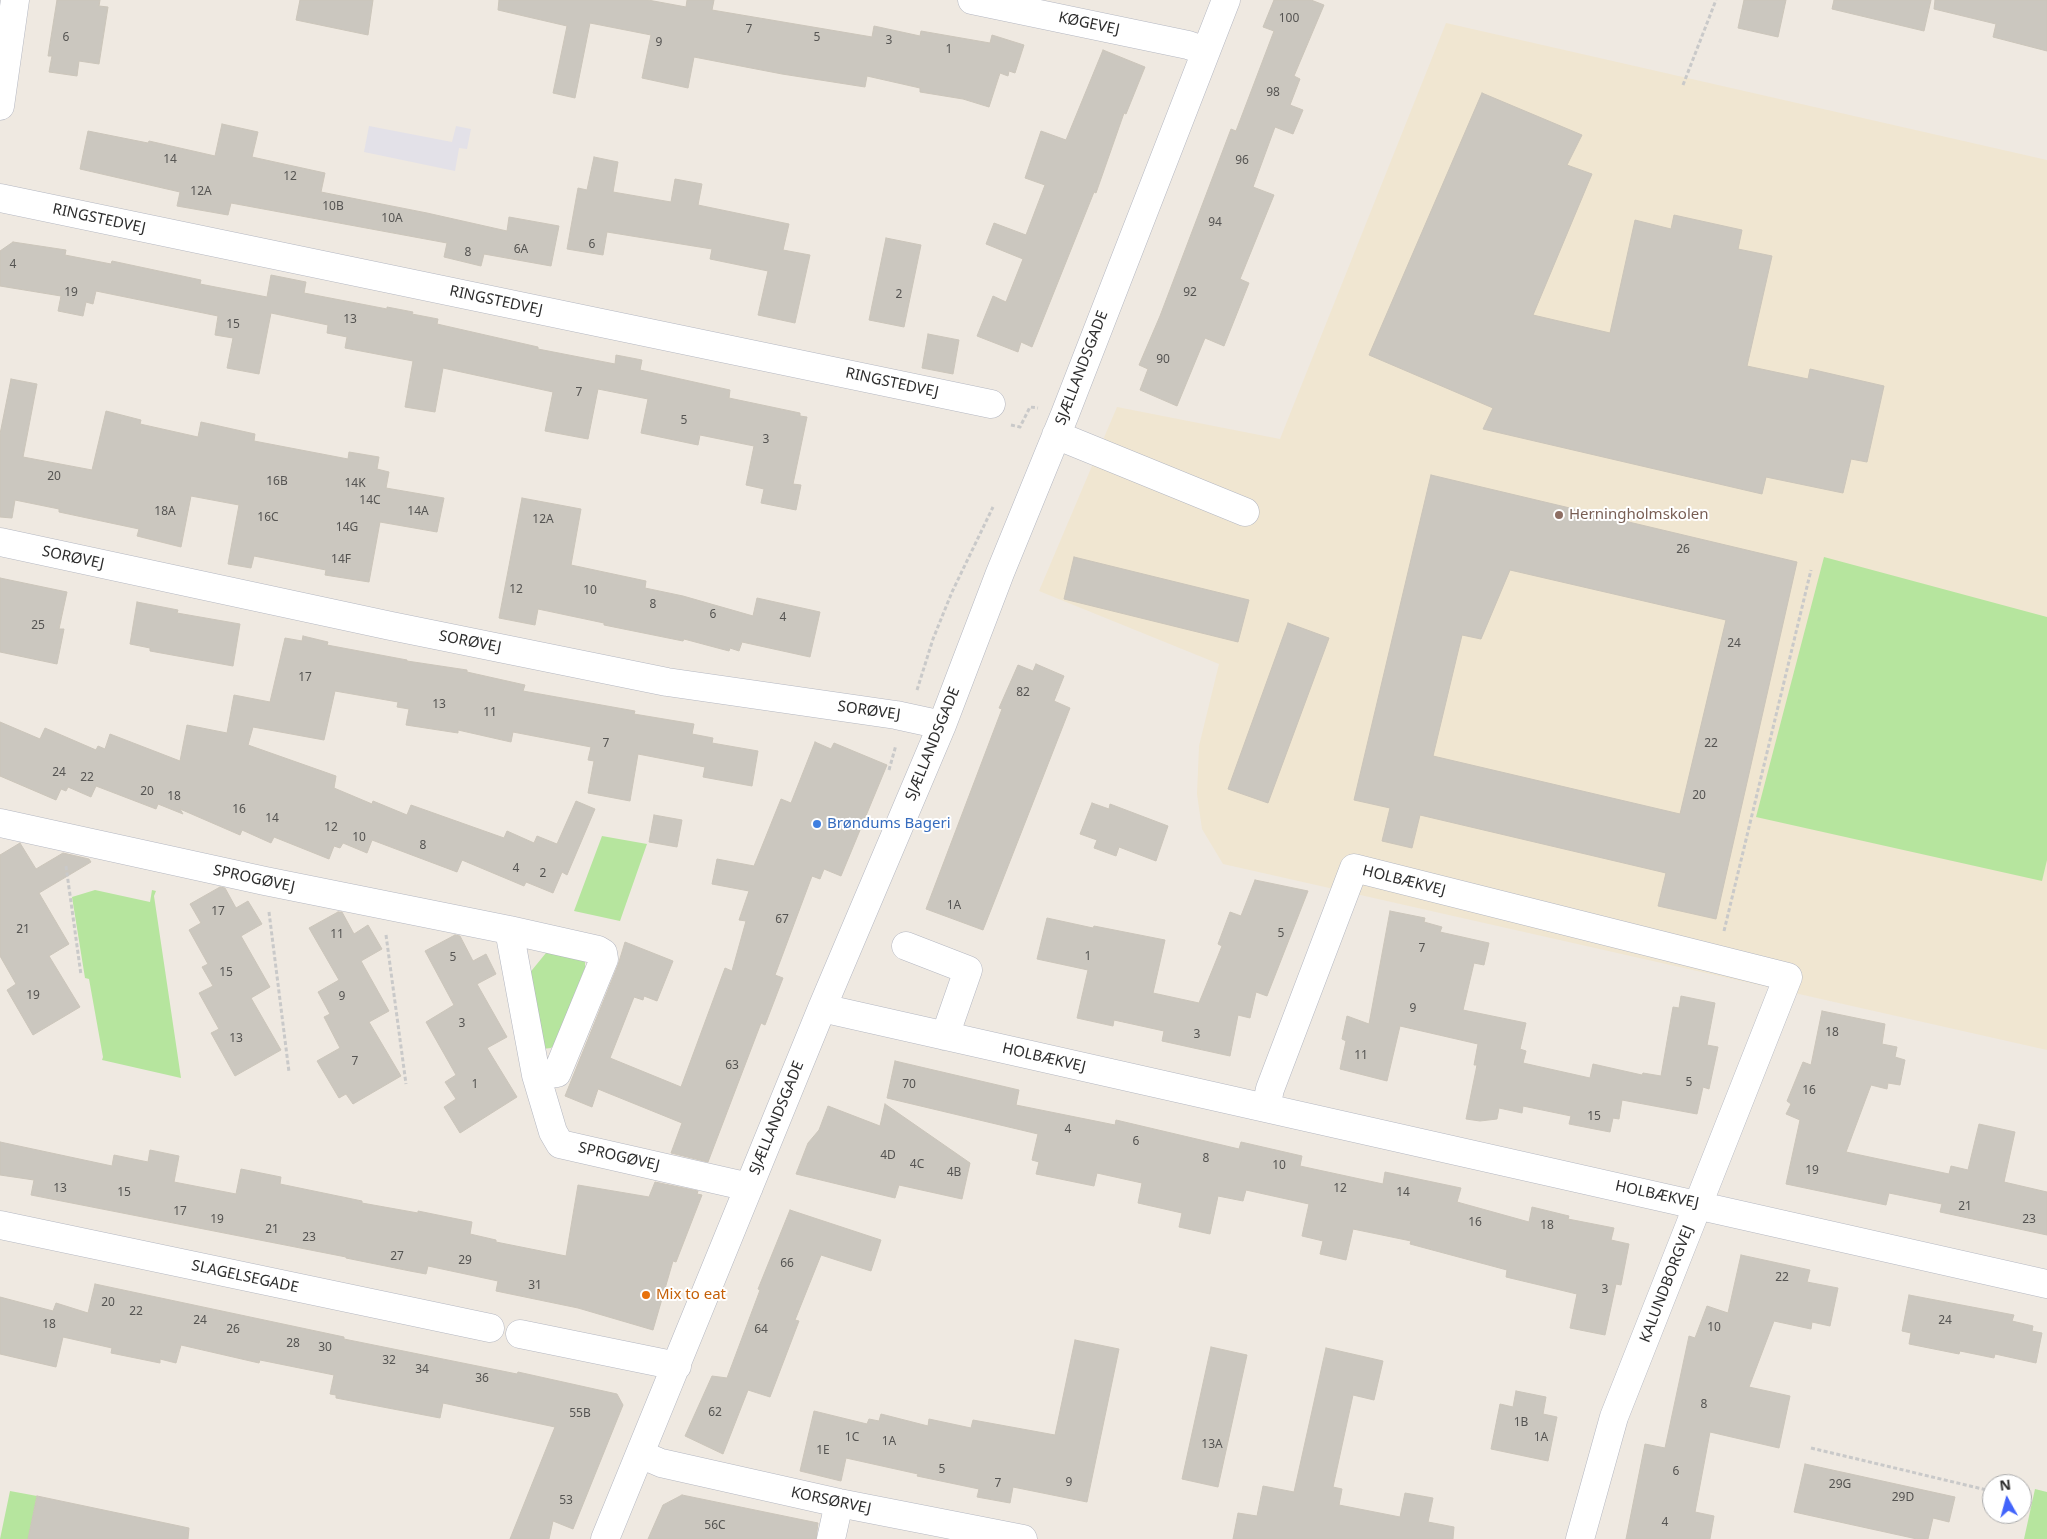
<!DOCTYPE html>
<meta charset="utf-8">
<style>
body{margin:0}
#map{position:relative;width:2047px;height:1539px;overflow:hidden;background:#efe9e1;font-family:"Noto Sans",sans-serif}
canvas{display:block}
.north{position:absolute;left:1982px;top:1474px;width:50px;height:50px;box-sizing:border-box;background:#fff;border:1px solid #ababab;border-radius:50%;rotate:353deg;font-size:14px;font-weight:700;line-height:20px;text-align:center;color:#2e2e2e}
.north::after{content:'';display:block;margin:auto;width:18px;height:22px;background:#4264fb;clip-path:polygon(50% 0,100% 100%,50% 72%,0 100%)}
</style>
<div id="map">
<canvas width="2047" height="1539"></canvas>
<div class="north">N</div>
</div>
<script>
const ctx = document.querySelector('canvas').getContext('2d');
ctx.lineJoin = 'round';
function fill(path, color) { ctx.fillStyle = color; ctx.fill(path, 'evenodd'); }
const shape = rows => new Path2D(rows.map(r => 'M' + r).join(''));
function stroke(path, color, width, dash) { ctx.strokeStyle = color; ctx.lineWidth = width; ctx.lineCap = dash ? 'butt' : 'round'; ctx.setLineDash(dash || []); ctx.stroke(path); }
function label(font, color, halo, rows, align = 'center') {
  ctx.font = font + ' "Noto Sans",sans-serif'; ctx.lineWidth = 4; ctx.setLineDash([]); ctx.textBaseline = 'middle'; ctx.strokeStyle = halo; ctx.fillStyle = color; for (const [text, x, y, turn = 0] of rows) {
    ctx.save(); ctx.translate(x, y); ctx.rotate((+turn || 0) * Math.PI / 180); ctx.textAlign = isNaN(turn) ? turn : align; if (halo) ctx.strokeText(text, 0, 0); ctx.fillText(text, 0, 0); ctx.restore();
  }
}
const industrial = shape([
 [369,126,452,142,456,126,471,129,467,149,459,148,455,171,364,152]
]);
const education = shape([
 [1446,23,2047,160,2047,1050,1223,864,1202,829,1197,794,1199,746,1219,664,1039,591,1117,407,1280,439]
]);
const green = shape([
 [1824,557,2047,617,2047,860,2042,881,1756,817],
 [602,836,647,844,620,921,574,911],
 [95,890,150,902,152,890,156,891,154,896,181,1078,102,1060,103,1057,89,979,85,978,72,897],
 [550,948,582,957,585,962,585,968,554,1045,551,1048,542,1049,528,975],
 [2035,1489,2047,1492,2047,1539,2024,1539],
 [10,1491,37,1496,28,1539,0,1539]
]);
const building = shape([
 [57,0,100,0,99,6,108,7,99,64,79,61,77,76,49,72,52,56,48,56,57,0],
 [300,0,373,0,368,35,296,20,300,0],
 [499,0,648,0,686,7,687,0,714,0,712,10,872,37,874,26,920,36,921,31,990,43,992,35,1024,45,1015,73,1009,71,1008,76,1000,73,989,107,963,99,920,92,920,88,867,76,865,87,782,74,694,57,688,88,642,78,651,35,590,23,575,98,553,93,567,26,498,10,499,0],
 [1274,0,1311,0,1324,5,1294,76,1300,79,1290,105,1303,110,1293,134,1275,127,1253,187,1274,195,1240,279,1249,283,1224,346,1205,338,1177,406,1140,390,1148,369,1139,365,1160,316,1231,129,1236,131,1274,31,1263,27,1274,0],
 [1744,0,1786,0,1778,37,1738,28,1744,0],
 [1834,0,1931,0,1924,31,1832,9,1834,0],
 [1935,0,2047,0,2047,51,1993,37,1996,24,1934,9,1935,0],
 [1103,50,1145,67,1126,114,1124,113,1096,193,1094,192,1032,347,1021,342,1018,352,977,336,993,296,1006,302,1023,259,986,244,994,223,1026,235,1045,185,1025,178,1041,131,1066,140,1103,50],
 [1482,93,1582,135,1567,165,1592,174,1533,315,1610,333,1635,220,1671,229,1674,215,1742,230,1738,249,1772,256,1747,366,1808,379,1810,369,1884,386,1867,462,1851,459,1843,493,1766,477,1762,494,1483,429,1493,408,1369,355,1482,93],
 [222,124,258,132,252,157,325,173,321,192,427,213,507,231,509,217,559,226,551,266,484,254,481,266,444,257,447,243,231,203,228,215,177,206,180,192,80,169,88,131,148,143,149,141,215,156,222,124],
 [594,157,618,162,613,192,671,202,675,179,702,184,698,205,789,224,783,250,810,255,795,323,758,315,768,271,710,259,712,249,607,232,603,255,567,249,578,188,587,190,594,157],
 [886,238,921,245,904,327,869,320,886,238],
 [13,242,66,250,65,255,111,264,112,261,201,280,200,284,267,297,271,275,306,282,304,293,387,309,387,307,413,312,412,314,438,319,437,324,538,347,538,349,615,364,616,355,642,360,640,370,730,390,729,398,800,413,800,416,807,417,793,484,801,485,796,510,761,503,764,489,746,485,754,446,700,435,698,445,641,433,648,399,598,389,588,439,545,431,553,392,443,368,435,412,405,407,413,361,345,348,347,337,327,333,328,325,271,313,259,374,227,368,233,338,215,335,218,316,96,291,93,304,86,302,83,316,58,311,61,296,0,286,0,251,13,242],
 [928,334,959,340,953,374,922,368,928,334],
 [11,379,37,384,23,457,92,470,106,411,141,420,140,424,198,437,201,422,255,434,254,441,348,459,349,452,379,457,377,469,389,472,386,488,444,498,437,532,380,522,369,582,325,575,326,570,254,556,251,568,228,564,239,505,191,496,181,547,137,536,139,529,59,512,59,509,15,500,12,518,0,517,0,434,11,379],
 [1431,475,1797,562,1716,919,1658,906,1666,873,1420,815,1412,848,1382,841,1390,808,1354,800,1431,475],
 [1510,570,1726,620,1680,814,1433,756,1462,635,1481,639,1510,570],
 [522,498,581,509,571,565,646,581,645,588,683,596,753,616,757,598,820,612,810,657,742,642,739,651,730,648,729,651,684,639,683,641,604,625,604,623,538,609,535,625,499,618,522,498],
 [1074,557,1249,600,1238,642,1064,599,1074,557],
 [0,578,67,592,59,629,64,629,57,664,0,652,0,578],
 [137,602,178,610,177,613,240,624,233,666,150,651,150,648,130,644,137,602],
 [1288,623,1329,638,1268,803,1228,789,1288,623],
 [303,636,328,642,327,645,407,660,407,661,467,670,467,672,525,685,523,691,635,711,634,714,694,724,692,734,713,738,712,743,758,751,752,786,703,777,705,767,638,754,630,801,588,793,594,761,588,760,591,747,513,732,511,742,458,730,458,733,406,725,409,709,397,707,398,702,335,691,324,740,253,727,248,745,336,776,334,788,372,804,373,801,407,815,411,805,504,838,507,831,534,843,537,836,557,844,576,801,595,809,567,875,562,872,553,893,526,882,524,886,462,860,457,872,372,840,367,853,343,843,340,848,334,846,329,859,274,837,271,843,242,830,240,835,180,809,183,814,158,804,156,809,96,786,91,797,68,787,66,791,61,789,56,800,0,776,0,722,40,739,45,728,96,750,98,746,105,749,110,734,180,761,187,725,227,733,234,695,270,702,285,638,302,641,303,636],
 [1036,664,1064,676,1054,701,1070,708,983,930,926,909,1002,709,999,708,1018,665,1033,671,1036,664],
 [815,742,831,749,834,743,887,765,841,876,824,869,820,879,812,876,775,975,783,978,765,1025,761,1023,708,1162,671,1153,682,1123,598,1089,592,1107,565,1096,618,965,625,942,673,961,657,1001,644,996,643,1000,634,997,610,1058,681,1087,725,968,732,971,746,921,739,920,749,891,712,884,717,859,754,866,781,799,791,803,815,742],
 [1092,803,1109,809,1110,804,1168,826,1156,861,1119,847,1116,856,1094,848,1097,840,1080,834,1092,803],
 [654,815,682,820,677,847,649,842,654,815],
 [20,843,36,869,63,853,89,859,91,862,39,893,69,944,49,956,80,1007,33,1035,7,990,16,984,0,956,0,855,20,843],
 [1255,880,1308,891,1267,996,1256,992,1250,1018,1238,1015,1230,1056,1162,1041,1164,1031,1114,1020,1113,1026,1077,1018,1088,970,1037,959,1047,918,1093,928,1094,926,1165,940,1153,993,1199,1003,1222,946,1218,944,1230,912,1241,916,1255,880],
 [220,887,225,888,236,908,248,901,262,924,241,936,270,987,251,998,281,1050,235,1076,211,1033,219,1029,199,993,213,986,202,967,208,964,189,930,201,923,190,904,220,887],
 [1390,911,1425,918,1424,922,1442,927,1440,932,1489,943,1484,965,1474,963,1463,1010,1526,1023,1520,1049,1526,1051,1523,1063,1590,1078,1593,1064,1642,1075,1643,1073,1661,1076,1673,1007,1679,1008,1681,996,1715,1003,1707,1045,1718,1047,1709,1089,1703,1087,1697,1114,1622,1100,1619,1119,1613,1118,1610,1132,1569,1124,1571,1116,1523,1106,1522,1113,1499,1108,1497,1119,1480,1121,1466,1119,1477,1065,1474,1065,1478,1044,1400,1026,1387,1081,1340,1069,1346,1041,1342,1039,1347,1016,1369,1024,1390,911],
 [338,912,342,912,354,934,368,925,382,949,361,961,389,1011,369,1022,401,1076,353,1104,346,1094,339,1098,317,1061,340,1048,324,1017,330,1014,318,992,339,980,309,928,338,912],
 [455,935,460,936,473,961,486,954,496,974,477,984,507,1037,487,1048,517,1097,460,1133,444,1107,456,1099,445,1082,456,1075,426,1022,454,1005,425,951,455,935],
 [1822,1011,1885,1024,1882,1044,1897,1047,1895,1057,1905,1060,1900,1085,1888,1083,1887,1089,1871,1085,1846,1152,1949,1174,1951,1166,1968,1170,1979,1124,2015,1132,2004,1182,2047,1192,2047,1235,1940,1212,1942,1204,1889,1193,1886,1205,1786,1184,1800,1120,1786,1114,1791,1104,1787,1101,1803,1062,1811,1065,1822,1011],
 [895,1061,1019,1090,1016,1105,1115,1125,1116,1120,1239,1149,1241,1142,1302,1156,1300,1166,1383,1184,1385,1172,1461,1188,1457,1202,1529,1222,1532,1207,1569,1216,1568,1219,1614,1228,1611,1240,1629,1244,1621,1285,1616,1284,1605,1335,1570,1328,1577,1294,1506,1277,1507,1270,1410,1244,1411,1241,1353,1229,1346,1260,1320,1254,1323,1241,1302,1236,1309,1204,1246,1190,1243,1201,1218,1196,1210,1234,1179,1227,1182,1213,1138,1203,1142,1183,1097,1173,1094,1186,1036,1174,1039,1162,1032,1160,1038,1134,887,1098,895,1061],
 [885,1104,970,1163,962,1199,899,1185,895,1198,796,1174,808,1143,819,1130,828,1106,880,1126,885,1104],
 [0,1142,112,1166,114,1155,148,1162,150,1150,179,1156,174,1182,236,1194,241,1169,281,1177,280,1184,362,1201,362,1203,418,1213,418,1211,472,1222,470,1234,496,1240,496,1242,566,1256,578,1185,649,1197,655,1182,698,1191,697,1194,702,1195,676,1262,673,1261,653,1330,578,1308,496,1291,498,1281,428,1266,426,1274,410,1271,346,1258,346,1257,31,1195,34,1180,0,1175,0,1142],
 [790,1210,881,1240,871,1271,821,1255,795,1320,799,1321,770,1397,748,1390,723,1454,685,1436,712,1376,727,1378,760,1290,758,1289,790,1210],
 [1741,1255,1810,1270,1807,1282,1838,1288,1830,1326,1812,1322,1811,1329,1774,1321,1749,1387,1790,1396,1779,1448,1710,1432,1695,1512,1714,1516,1710,1539,1626,1539,1645,1444,1665,1448,1689,1336,1695,1338,1707,1306,1728,1313,1741,1255],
 [95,1284,344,1337,344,1339,517,1374,518,1372,617,1394,623,1405,573,1529,553,1521,549,1539,510,1539,555,1427,443,1403,440,1418,336,1398,336,1395,330,1394,334,1375,260,1360,259,1363,181,1345,176,1363,160,1359,160,1363,111,1353,112,1348,63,1337,56,1367,0,1354,0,1297,53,1311,56,1303,88,1313,95,1284],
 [1909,1295,2014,1315,2012,1321,2033,1326,2032,1331,2042,1333,2036,1363,1995,1354,1994,1358,1960,1351,1959,1354,1909,1344,1911,1333,1902,1331,1909,1295],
 [1075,1340,1119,1349,1087,1502,1013,1487,1010,1503,977,1497,979,1489,917,1476,918,1474,846,1458,841,1481,800,1471,814,1411,867,1424,869,1419,879,1421,881,1414,928,1426,929,1419,971,1428,973,1420,1055,1435,1075,1340],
 [1211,1347,1247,1355,1218,1487,1182,1479,1211,1347],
 [1326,1348,1383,1361,1374,1400,1353,1395,1333,1487,1342,1489,1339,1505,1400,1517,1405,1493,1433,1498,1428,1522,1454,1527,1453,1539,1233,1539,1238,1513,1257,1516,1263,1486,1294,1492,1326,1348],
 [1516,1391,1546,1397,1543,1414,1557,1417,1548,1461,1491,1449,1500,1404,1513,1407,1516,1391],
 [1805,1464,1955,1497,1949,1522,1933,1518,1928,1539,1917,1539,1794,1512,1805,1464],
 [682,1495,818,1523,816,1539,648,1539,663,1505,682,1495],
 [37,1496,189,1528,188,1539,28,1539,37,1496]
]);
const path = shape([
 [1683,85,1716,0],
 [1011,425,1020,427,1030,407,1038,408],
 [917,690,933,639,952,592,993,507],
 [889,770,896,745],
 [66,866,81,975],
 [269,912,289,1072],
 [1724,931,1811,570],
 [386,935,406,1084],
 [1811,1448,1991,1491]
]);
const minor = shape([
 [972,0,1188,45,1205,51],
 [0,106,15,0],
 [0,198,991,404],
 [1056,435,1245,512],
 [0,542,391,626,667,682,896,715,942,725],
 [0,823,265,881,509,930,536,1075,553,1132,560,1144,749,1187],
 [509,930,598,950,603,953,604,959,557,1073,536,1075],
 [906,946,968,970,945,1036],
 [822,1008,2047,1284],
 [1266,1107,1270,1089,1354,868,1788,977,1614,1417,1580,1539],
 [0,1225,490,1328],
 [520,1334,677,1366],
 [640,1454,661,1463,839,1503,1023,1539],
 [605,1539,822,1008,942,725,1000,573,1065,414,1226,0],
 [831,1539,839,1503]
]);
const markers = [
 [1559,515,5,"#8d6e63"],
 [817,824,5,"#3f7fe0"],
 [646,1295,5,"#e8710a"]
];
const numberNames = [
 ["100",1289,19],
 ["7",749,30],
 ["6",66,38],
 ["5",817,38],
 ["3",889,41],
 ["9",659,43],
 ["1",949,50],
 ["98",1273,93],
 ["14",170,160],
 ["96",1242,161],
 ["12",290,177],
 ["12A",201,192],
 ["10B",333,207],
 ["10A",392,219],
 ["94",1215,223],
 ["6",592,245],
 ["6A",521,250],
 ["8",468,253],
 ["4",13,265],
 ["19",71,293],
 ["92",1190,293],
 ["2",899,295],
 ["13",350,320],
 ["15",233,325],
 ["90",1163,360],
 ["7",579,393],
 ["5",684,421],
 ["3",766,440],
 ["20",54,477],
 ["16B",277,482],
 ["14K",355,484],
 ["14C",370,501],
 ["18A",165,512],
 ["14A",418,512],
 ["16C",268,518],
 ["12A",543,520],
 ["14G",347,528],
 ["26",1683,550],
 ["14F",341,560],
 ["12",516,590],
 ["10",590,591],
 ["8",653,605],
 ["6",713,615],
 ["4",783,618],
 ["25",38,626],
 ["24",1734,644],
 ["17",305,678],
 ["82",1023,693],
 ["13",439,705],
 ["11",490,713],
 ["7",606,744],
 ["22",1711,744],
 ["24",59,773],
 ["22",87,778],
 ["20",147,792],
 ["20",1699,796],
 ["18",174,797],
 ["16",239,810],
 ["14",272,819],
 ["12",331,828],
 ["10",359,838],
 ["8",423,846],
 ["4",516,869],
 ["2",543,874],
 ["1A",954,906],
 ["17",218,912],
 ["67",782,920],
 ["21",23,930],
 ["5",1281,934],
 ["11",337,935],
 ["7",1422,949],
 ["1",1088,957],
 ["5",453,958],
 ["15",226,973],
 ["19",33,996],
 ["9",342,997],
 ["9",1413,1009],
 ["3",462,1024],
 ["18",1832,1033],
 ["3",1197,1035],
 ["13",236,1039],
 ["11",1361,1056],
 ["7",355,1062],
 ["63",732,1066],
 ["5",1689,1083],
 ["1",475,1085],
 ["70",909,1085],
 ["16",1809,1091],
 ["15",1594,1117],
 ["4",1068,1130],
 ["6",1136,1142],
 ["4D",888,1156],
 ["8",1206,1159],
 ["4C",917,1165],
 ["10",1279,1166],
 ["19",1812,1171],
 ["4B",954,1173],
 ["13",60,1189],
 ["12",1340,1189],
 ["15",124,1193],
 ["14",1403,1193],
 ["21",1965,1207],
 ["17",180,1212],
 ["19",217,1220],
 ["23",2029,1220],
 ["16",1475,1223],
 ["18",1547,1226],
 ["21",272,1230],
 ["23",309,1238],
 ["27",397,1257],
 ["29",465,1261],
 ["66",787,1264],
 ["22",1782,1278],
 ["31",535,1286],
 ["3",1605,1290],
 ["20",108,1303],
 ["22",136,1312],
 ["24",200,1321],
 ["24",1945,1321],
 ["18",49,1325],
 ["10",1714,1328],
 ["26",233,1330],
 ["64",761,1330],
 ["28",293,1344],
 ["30",325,1348],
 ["32",389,1361],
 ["34",422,1370],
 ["36",482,1379],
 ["8",1704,1405],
 ["62",715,1413],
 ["55B",580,1414],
 ["1B",1521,1423],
 ["1C",852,1438],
 ["1A",1541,1438],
 ["1A",889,1442],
 ["13A",1212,1445],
 ["1E",823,1451],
 ["5",942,1470],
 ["6",1676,1472],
 ["9",1069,1483],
 ["7",998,1484],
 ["29G",1840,1485],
 ["29D",1903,1498],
 ["53",566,1501],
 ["4",1665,1523],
 ["56C",715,1526]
];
const streetNames = [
 ["KØGEVEJ",1089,24,12],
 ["RINGSTEDVEJ",99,219,12],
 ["RINGSTEDVEJ",496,301,12],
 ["SJÆLLANDSGADE",1082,368,-69],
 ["RINGSTEDVEJ",892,383,12],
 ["SORØVEJ",73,558,12],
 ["SORØVEJ",470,642,11],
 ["SORØVEJ",869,711,8],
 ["SJÆLLANDSGADE",933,744,-68],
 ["SPROGØVEJ",254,879,12],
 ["HOLBÆKVEJ",1404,881,14],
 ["HOLBÆKVEJ",1044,1058,13],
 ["SJÆLLANDSGADE",777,1118,-68],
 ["SPROGØVEJ",619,1157,13],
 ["HOLBÆKVEJ",1657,1195,12],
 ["SLAGELSEGADE",245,1277,12],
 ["KALUNDBORGVEJ",1667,1284,-69],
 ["KORSØRVEJ",831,1501,12]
];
const educationNames = [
 ["Herningholmskolen",1569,515]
];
const shopNames = [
 ["Brøndums Bageri",827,824]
];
const foodNames = [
 ["Mix to eat",656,1295]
];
fill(industrial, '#e3e1e8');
fill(education, '#f0e6d1');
fill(green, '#b6e59e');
fill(building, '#cbc7bf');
stroke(building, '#cbc5ba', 1);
stroke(minor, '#b4b7c1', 29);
stroke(path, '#c9c9c9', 3, [4, 2.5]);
stroke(minor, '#fff', 28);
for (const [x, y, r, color] of markers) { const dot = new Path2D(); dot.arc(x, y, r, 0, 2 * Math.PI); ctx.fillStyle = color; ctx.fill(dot); stroke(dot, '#fff', 2); }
label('12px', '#555452', null, numberNames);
label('15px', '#2e2e2e', '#fff', streetNames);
label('15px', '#785e54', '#fff', educationNames, 'left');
label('15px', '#366cbe', '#fff', shopNames, 'left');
label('15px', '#c56008', '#fff', foodNames, 'left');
</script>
